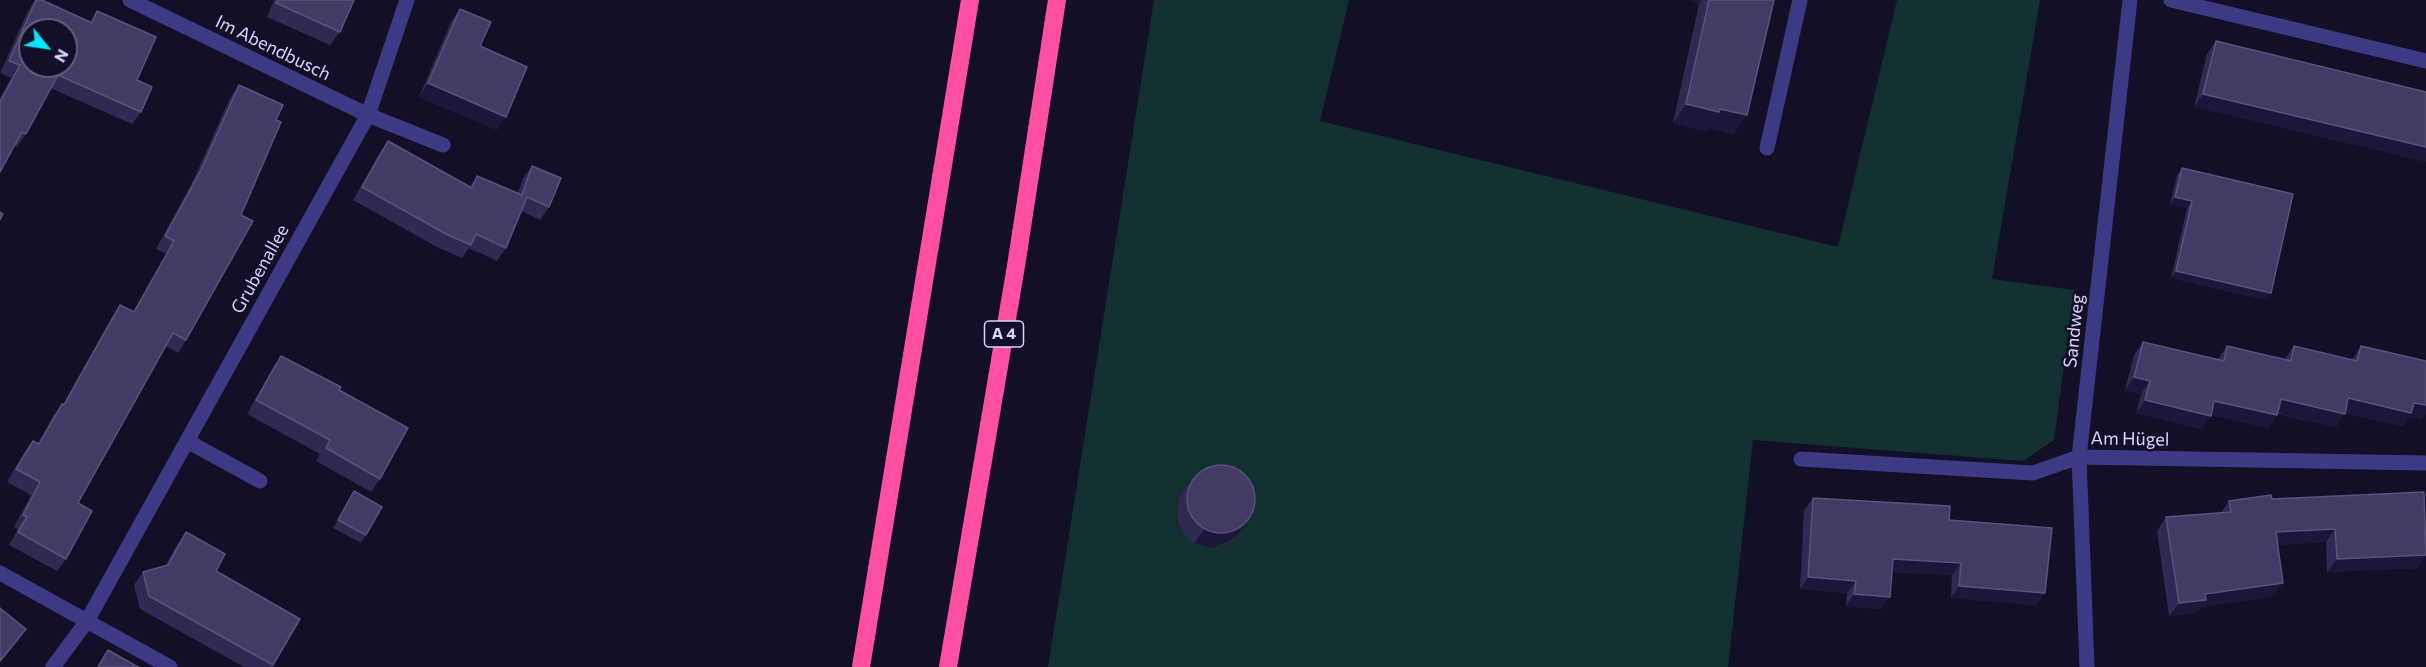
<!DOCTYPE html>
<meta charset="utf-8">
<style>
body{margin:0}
#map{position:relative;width:2426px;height:667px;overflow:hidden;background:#130f26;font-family:Commissioner,sans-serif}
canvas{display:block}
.north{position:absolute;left:18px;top:18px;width:60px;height:60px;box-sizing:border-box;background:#130f26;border:2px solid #625e7d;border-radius:50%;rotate:120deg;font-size:16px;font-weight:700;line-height:24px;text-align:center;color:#d9d4ff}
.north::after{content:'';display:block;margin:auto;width:21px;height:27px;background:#00e5ff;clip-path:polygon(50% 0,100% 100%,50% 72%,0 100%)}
</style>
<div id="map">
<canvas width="2426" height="667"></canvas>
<div class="north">N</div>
</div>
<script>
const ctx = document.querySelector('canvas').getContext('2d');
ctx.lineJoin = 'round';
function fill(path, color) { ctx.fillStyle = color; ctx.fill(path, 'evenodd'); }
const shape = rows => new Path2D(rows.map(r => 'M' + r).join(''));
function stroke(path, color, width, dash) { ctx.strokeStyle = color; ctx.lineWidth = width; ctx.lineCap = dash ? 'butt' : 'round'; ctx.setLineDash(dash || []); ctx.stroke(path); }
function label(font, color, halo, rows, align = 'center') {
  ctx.font = font + ' Commissioner,sans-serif'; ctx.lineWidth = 5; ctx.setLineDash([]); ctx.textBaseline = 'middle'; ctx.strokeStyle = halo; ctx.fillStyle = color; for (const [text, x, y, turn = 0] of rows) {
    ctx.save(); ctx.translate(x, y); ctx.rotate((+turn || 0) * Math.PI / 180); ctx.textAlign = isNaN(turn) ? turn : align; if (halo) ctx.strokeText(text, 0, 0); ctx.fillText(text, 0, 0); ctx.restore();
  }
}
const green = shape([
 [1154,0,1349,0,1320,121,1838,247,1897,0,2040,0,1992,279,2074,290,2054,440,2023,461,1753,440,1728,667,1048,667]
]);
const minor = shape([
 [130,0,368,115,443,145],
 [2171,0,2426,61],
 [1767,148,1800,0],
 [187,441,260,481],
 [1801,459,2033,473,2079,457,2426,463],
 [0,573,170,667],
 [53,667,87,621,368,115,407,0],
 [2087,667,2079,457,2130,0]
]);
const highway = shape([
 [861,667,970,0],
 [948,667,1016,266,1057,0]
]);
const wall = shape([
 [35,0,42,0,90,21,97,11,137,80,141,112,132,124,50,88,26,134,17,147,14,145,0,172,0,98,11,78,0,73,28,11],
 [274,0,354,0,340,32,330,45,267,17],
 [1692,0,1774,0,1734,134,1708,128,1706,131,1673,123,1699,4,1692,2],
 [460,9,480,46,497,130,419,97,451,22],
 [2216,41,2426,92,2194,107,2207,54],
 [239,85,186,340,178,353,165,346,78,503,66,559,57,571,9,545,18,529,14,527,31,495,7,482,24,453,33,441,38,443,53,416,62,404,63,404,112,317,120,305,133,312,166,254,156,249,192,183,230,98],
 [388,141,470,186,477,176,518,193,523,178,532,166,549,207,540,220,521,211,506,248,497,261,469,248,462,258,437,247,353,200,379,154],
 [2182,168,2266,300,2171,278,2187,208,2170,204,2177,175],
 [2143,342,2218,359,2227,346,2285,359,2294,346,2352,360,2361,346,2422,419,2409,417,2402,426,2345,413,2336,427,2278,414,2268,428,2211,415,2202,429,2136,413,2141,394,2125,390,2134,355],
 [281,356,339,390,380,479,371,492,316,461,320,454,247,414,272,369],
 [1190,483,1251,516,1235,538,1213,548,1194,543,1185,535,1178,522,1178,506,1180,496],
 [354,491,366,535,361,543,333,528],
 [1813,498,1949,520,2036,605,1951,598,1952,575,1892,572,1881,609,1846,606,1847,593,1800,589,1804,510],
 [2272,499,2418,568,2327,572,2326,542,2278,545,2274,596,2201,607,2196,613,2169,616,2157,531,2166,517,2221,513,2229,501],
 [186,532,216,571,300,619,272,667,244,667,140,609,134,585,143,572,165,566,177,545]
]);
const shadedWall = shape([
 [1693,0,1702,0,1699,4,1692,2],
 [428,83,506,117,497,130,419,97],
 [2203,94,2426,147,2426,162,2194,107],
 [1686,104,1720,109,1747,115,1734,134,1708,128,1706,131,1673,123],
 [2175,197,2192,201,2187,208,2170,204],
 [2176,271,2271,293,2266,300,2171,278],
 [2134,377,2150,381,2141,394,2125,390],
 [2348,398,2414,403,2426,405,2426,414,2422,419,2409,417,2402,426,2339,412],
 [2281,399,2345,414,2336,427,2272,412],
 [2145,400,2211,416,2202,429,2136,413],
 [2214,401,2277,415,2268,428,2205,414],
 [1251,516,1235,538,1213,548,1194,543,1204,530],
 [2335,529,2326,542,2267,546,2276,532],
 [2426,555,2418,568,2327,572,2337,559],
 [1893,559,1961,563,1952,575,1885,571],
 [1808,577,1856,581,1847,593,1800,589],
 [2283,583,2274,596,2201,607,2196,613,2169,616,2179,603,2205,594],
 [1959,586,2045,593,2036,605,1951,598],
 [1854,594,1890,597,1881,609,1846,606],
 [26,629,17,643,0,663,0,661]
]);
const building = shape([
 [36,0,42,0,92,23,97,11,156,37,137,80,152,87,141,112,58,75,26,134,22,132,0,172,0,102,20,65,9,61,36,0],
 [30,30,66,30,66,66,30,66,30,30],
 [278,0,354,0,340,32,276,3,278,0],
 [1709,0,1774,0,1747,115,1720,109,1719,112,1686,104,1709,0],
 [460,9,491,22,480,46,527,67,506,117,428,83,460,9],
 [2216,41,2426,92,2426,147,2203,94,2216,41],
 [239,85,283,105,276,120,281,122,241,215,253,221,186,340,173,333,78,503,92,511,66,559,18,532,27,517,23,515,40,482,16,469,33,441,39,444,62,404,64,405,120,305,134,312,174,241,165,236,201,170,239,85],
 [388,141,472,188,477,176,522,195,532,166,561,178,549,207,527,197,506,248,476,234,471,245,446,234,362,187,388,141],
 [2182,168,2293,194,2271,293,2176,271,2192,201,2175,197,2182,168],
 [0,212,3,214,0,220,0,212],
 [2143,342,2224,361,2227,346,2291,361,2294,346,2357,361,2361,346,2426,361,2426,405,2414,403,2411,413,2348,398,2345,414,2281,399,2277,415,2214,401,2211,416,2145,400,2150,381,2134,377,2143,342],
 [281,356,341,387,339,390,408,428,380,479,326,448,330,440,256,400,281,356],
 '1187 499a34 34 0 1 1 68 0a34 34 0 1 1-68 0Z',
 [354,491,382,507,366,535,338,520,354,491],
 [2424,492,2426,555,2337,559,2335,529,2276,532,2283,583,2205,594,2206,600,2179,603,2166,517,2231,512,2229,501,2271,495,2272,499,2424,492],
 [1813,498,1950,506,1949,520,2052,528,2045,593,1959,586,1961,563,1893,559,1890,597,1854,594,1856,581,1808,577,1813,498],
 [186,532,225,554,216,571,300,619,273,665,149,596,143,572,168,565,186,532],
 [0,608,26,629,0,661,0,608],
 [108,650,138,667,98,667,108,650]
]);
const shields = [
 [1004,334,39]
];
const shieldNames = [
 ["A 4",1004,334]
];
const streetNames = [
 ["Im Abendbusch",273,48,26],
 ["Grubenallee",260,269,-61],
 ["Sandweg",2074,331,-84],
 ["Am Hügel",2130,439,1]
];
fill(green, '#12302f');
stroke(minor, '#3d3a85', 15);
stroke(highway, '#ff4fa3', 18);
fill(wall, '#312854');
fill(shadedWall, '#1d163a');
fill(building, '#433a66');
stroke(building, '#5a527e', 1.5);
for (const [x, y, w] of shields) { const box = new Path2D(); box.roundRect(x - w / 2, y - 13, w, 26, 4.5); ctx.fillStyle = '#130f26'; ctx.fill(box); stroke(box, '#d9d4ff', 1.5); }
label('bold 16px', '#d9d4ff', null, shieldNames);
label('18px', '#d9d4ff', '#130f26', streetNames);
</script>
